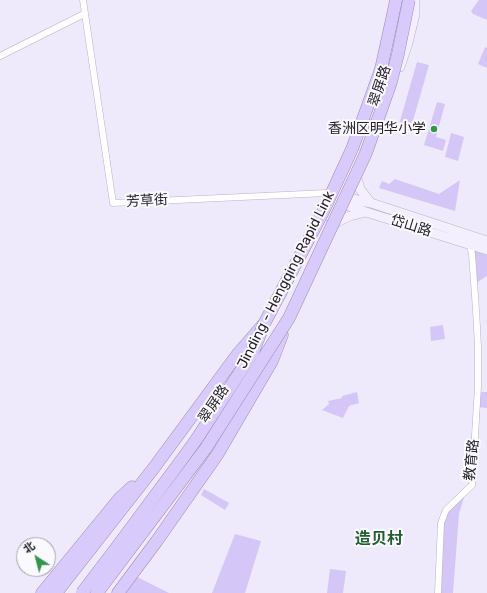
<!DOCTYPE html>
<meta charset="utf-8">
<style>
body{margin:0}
#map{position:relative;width:487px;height:593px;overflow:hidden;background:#eeeafc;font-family:Rubik,"Noto Sans SC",sans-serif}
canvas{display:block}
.north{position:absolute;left:16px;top:537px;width:40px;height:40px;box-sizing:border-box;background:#faf9fe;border:1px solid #a3a1a7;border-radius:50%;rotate:324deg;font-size:11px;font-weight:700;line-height:16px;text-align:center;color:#201d25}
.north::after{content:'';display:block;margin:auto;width:14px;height:18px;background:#33954a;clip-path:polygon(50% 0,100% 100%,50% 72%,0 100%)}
</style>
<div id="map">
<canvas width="487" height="593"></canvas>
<div class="north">北</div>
</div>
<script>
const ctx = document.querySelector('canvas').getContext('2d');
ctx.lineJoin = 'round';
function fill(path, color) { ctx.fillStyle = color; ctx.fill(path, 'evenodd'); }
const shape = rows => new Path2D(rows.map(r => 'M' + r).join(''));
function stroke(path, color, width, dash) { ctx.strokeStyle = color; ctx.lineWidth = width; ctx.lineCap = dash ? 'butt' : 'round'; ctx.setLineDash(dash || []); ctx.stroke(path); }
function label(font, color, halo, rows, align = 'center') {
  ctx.font = font + ' Rubik,"Noto Sans SC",sans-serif'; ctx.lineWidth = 4; ctx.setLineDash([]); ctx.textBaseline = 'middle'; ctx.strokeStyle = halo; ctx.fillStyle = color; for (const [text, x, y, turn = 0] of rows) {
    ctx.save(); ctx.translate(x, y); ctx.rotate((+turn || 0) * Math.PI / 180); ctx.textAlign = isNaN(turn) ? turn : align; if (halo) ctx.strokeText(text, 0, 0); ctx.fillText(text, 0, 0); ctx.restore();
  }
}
const green = shape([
 [479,0,487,0,487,20,473,14,471,11],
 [485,47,487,48,487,68,478,64],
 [417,62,429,65,410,131,398,128],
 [437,102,445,104,436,137,446,140,443,151,424,145],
 [451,133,464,137,458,161,445,157],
 [395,179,439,194,460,180,455,211,379,188,382,181,389,184],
 [471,238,487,244,487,276,476,283],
 [443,325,445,339,431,341,430,327],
 [357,392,359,403,349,406,343,418,322,410,329,404,328,401,342,398,342,396],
 [479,392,487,392,487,408,478,407],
 [204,489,229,503,225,510,201,495],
 [465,494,459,514,453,593,440,593,443,523,447,512],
 [235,534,261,541,245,593,212,593],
 [330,569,346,571,343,593,327,593],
 [133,575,169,593,120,593]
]);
const street = shape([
 [83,0,113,203,327,193,333,194],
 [0,56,84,14],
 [438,593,441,523,446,510,472,485,478,386,478,346,476,310,472,254,470,245]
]);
const secondary = shape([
 [400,67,408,43,415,14,415,0],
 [371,115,380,87],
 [357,178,360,189,371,203],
 [339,196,371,203,487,241],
 [338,202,366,212,487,250],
 [327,216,338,196,356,153],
 [336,223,343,219,350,216,366,212]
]);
const highway = shape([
 [381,69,392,19,396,0],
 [42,593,119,499,132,487],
 [56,593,153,469,237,355,263,325],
 [118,593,156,542,217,455,272,361,282,335]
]);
const highwayBridge = shape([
 [82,593,117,547,180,462,196,440,253,352,264,324,323,212,352,149,367,108,381,69],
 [97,593,206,448,289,318,366,153,391,82,398,54,409,0]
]);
const markers = [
 [434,129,4,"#33954a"]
];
const streetNames = [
 ["翠屏路",380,86,-72],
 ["芳草街",147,201,-3],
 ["岱山路",411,226,17],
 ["Jinding - Hengqing Rapid Link",286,280,-63],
 ["翠屏路",214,404,-56],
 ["教育路",472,460,-84]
];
const poiNames = [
 ["香洲区明华小学",426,129]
];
const quarterNames = [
 ["造贝村",379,539]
];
fill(green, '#d4c6f7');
stroke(street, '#b8b2c7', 7);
stroke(secondary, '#b8b2c7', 10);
stroke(highway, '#988db0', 13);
stroke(street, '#fff', 6);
stroke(secondary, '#f3effe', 9);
stroke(highway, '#d8cafb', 12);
stroke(highwayBridge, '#988db0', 13, []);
stroke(highwayBridge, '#d8cafb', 12);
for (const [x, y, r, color] of markers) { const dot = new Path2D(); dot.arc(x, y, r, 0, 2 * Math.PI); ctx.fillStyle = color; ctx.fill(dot); stroke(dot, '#faf9fe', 1.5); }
label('14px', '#201d25', '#faf9fe', streetNames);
label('14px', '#201d25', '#faf9fe', poiNames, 'right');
label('bold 16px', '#225f2f', '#faf9fe', quarterNames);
</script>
